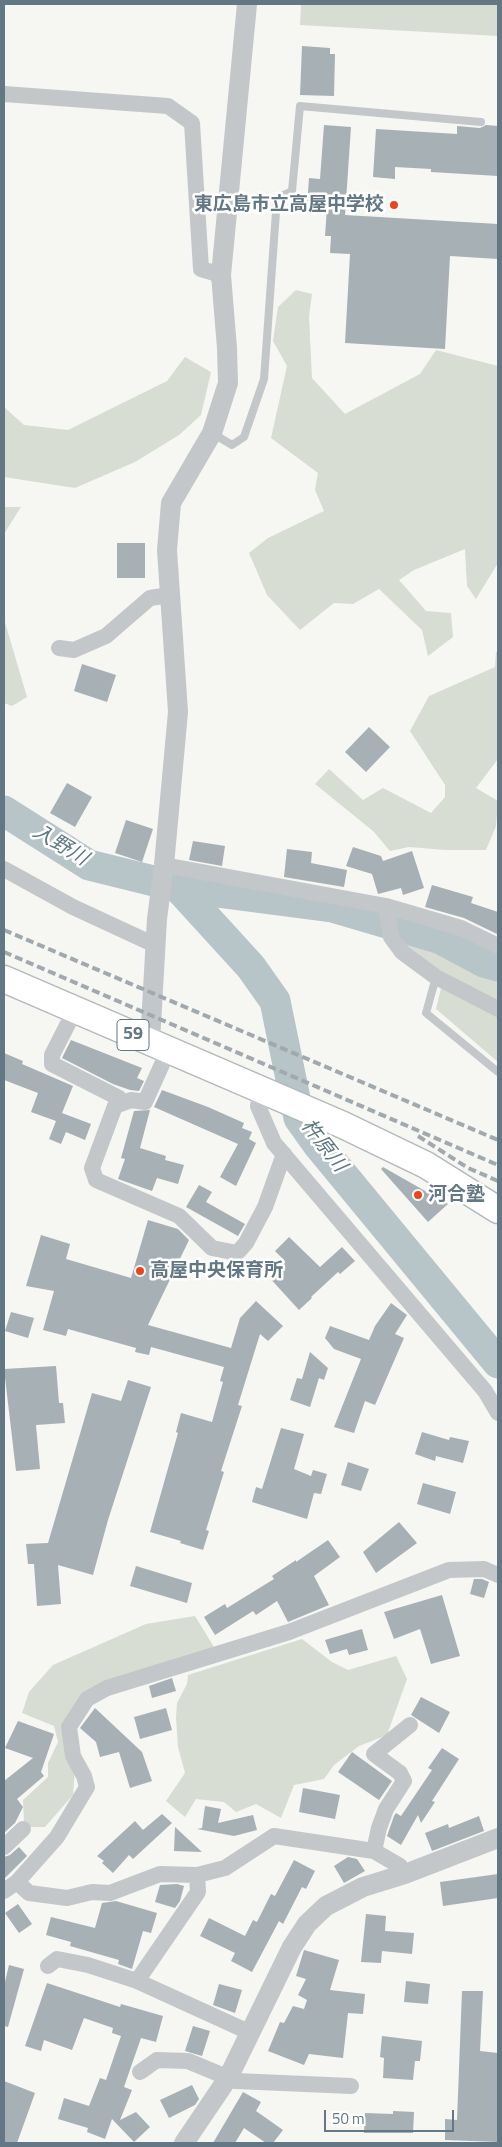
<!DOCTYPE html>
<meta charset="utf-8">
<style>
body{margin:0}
#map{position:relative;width:502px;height:2147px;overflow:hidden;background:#f6f6f2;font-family:"Titillium Web",sans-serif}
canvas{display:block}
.frame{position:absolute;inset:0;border:5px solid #637784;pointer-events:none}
.scale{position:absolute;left:324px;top:2110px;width:130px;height:22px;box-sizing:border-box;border:2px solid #637784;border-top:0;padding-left:6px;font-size:15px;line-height:18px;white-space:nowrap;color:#637784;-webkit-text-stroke:4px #fff;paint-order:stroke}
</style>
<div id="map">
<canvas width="502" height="2147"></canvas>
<div class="frame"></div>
<div class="scale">50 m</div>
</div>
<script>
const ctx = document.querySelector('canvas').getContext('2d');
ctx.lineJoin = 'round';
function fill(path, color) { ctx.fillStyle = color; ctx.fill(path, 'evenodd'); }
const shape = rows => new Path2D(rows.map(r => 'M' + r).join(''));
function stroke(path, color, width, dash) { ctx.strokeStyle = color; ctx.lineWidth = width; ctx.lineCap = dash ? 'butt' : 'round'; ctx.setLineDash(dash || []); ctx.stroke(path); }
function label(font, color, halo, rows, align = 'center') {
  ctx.font = font + ' "Titillium Web","Noto Sans JP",sans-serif'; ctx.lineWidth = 5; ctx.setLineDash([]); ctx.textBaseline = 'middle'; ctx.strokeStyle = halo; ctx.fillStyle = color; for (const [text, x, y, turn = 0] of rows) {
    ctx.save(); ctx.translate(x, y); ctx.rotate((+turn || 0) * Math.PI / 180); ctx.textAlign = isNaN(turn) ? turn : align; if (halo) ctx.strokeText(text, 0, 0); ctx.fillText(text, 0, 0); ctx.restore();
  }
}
const green = shape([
 [301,4,498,4,498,36,300,25],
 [296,290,312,294,309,317,312,378,345,414,420,374,436,350,498,366,498,563,476,599,467,586,465,549,414,570,399,580,426,611,451,613,453,637,428,656,422,630,379,589,353,604,334,603,300,630,267,595,249,553,268,538,324,511,315,490,318,473,271,438,287,366,273,341,278,307],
 [185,357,211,372,201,415,179,435,135,462,75,488,4,477,4,407,24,425,68,430,167,381],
 [4,507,21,507,4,534],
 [4,619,27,697,12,706,4,703],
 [496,652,498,652,498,759,476,788,498,801,496,826,486,850,445,850,409,847,390,851,373,831,315,784,329,769,363,800,383,788,431,813,445,797,445,785,410,731,429,696,495,667],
 [401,934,498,976,498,1062,436,1009,443,980,399,949],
 [195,1616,214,1647,86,1692,65,1722,75,1769,73,1795,45,1827,18,1827,24,1823,23,1800,48,1777,48,1763,58,1742,54,1726,22,1713,29,1692,53,1665,146,1624],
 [302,1639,332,1662,348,1670,396,1656,407,1679,387,1735,359,1746,334,1765,324,1779,294,1785,281,1818,256,1804,236,1812,224,1802,196,1799,185,1817,166,1801,185,1773,178,1747,176,1718,177,1703,187,1684,188,1675]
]);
const river = shape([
 [4,811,89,865,178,887,332,907,441,939,484,962,498,966],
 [178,887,251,967,275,1001,299,1118,319,1146,498,1363]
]);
const building = shape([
 [302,46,330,48,330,54,335,54,334,96,300,95],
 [324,125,351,127,345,215,498,224,498,259,450,256,445,349,345,343,350,254,330,253,331,236,325,236,327,207,307,206,309,178,320,179],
 [486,125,498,126,498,176,431,172,431,169,395,167,395,179,373,177,376,129,457,134,457,126,480,128],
 [117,543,145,543,145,578,117,578],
 [82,664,116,675,107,702,74,691],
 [369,727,390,747,366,772,345,752],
 [67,783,92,797,75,827,50,813],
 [126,820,153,829,142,862,115,853],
 [193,841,225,846,222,866,189,860],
 [353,847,381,856,383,861,412,851,424,888,403,895,401,888,378,894,372,874,346,866],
 [287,849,312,852,311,863,347,870,344,887,284,877],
 [432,885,473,897,471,903,498,912,497,934,464,918,425,907],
 [71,1040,142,1068,137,1078,144,1081,139,1091,130,1090,113,1084,62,1058],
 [4,1053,23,1061,22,1064,73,1086,62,1113,91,1124,85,1140,66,1132,61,1144,49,1139,56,1121,31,1112,38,1093,4,1080],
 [162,1090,208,1107,244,1123,242,1128,252,1132,249,1139,256,1143,236,1186,220,1177,238,1144,154,1107],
 [150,1110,140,1148,166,1156,165,1160,184,1165,178,1184,157,1178,152,1191,118,1179,125,1159,121,1158,134,1111],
 [383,1167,448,1204,428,1222,381,1169],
 [199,1185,212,1192,206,1202,245,1224,238,1236,186,1207],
 [148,1220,178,1229,189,1240,148,1325,231,1348,240,1318,256,1301,283,1326,268,1341,260,1334,238,1405,242,1406,221,1471,224,1472,206,1530,209,1531,203,1550,180,1543,181,1541,150,1532,178,1433,176,1432,181,1413,212,1422,223,1382,220,1381,224,1367,151,1347,149,1355,135,1352,136,1348,68,1329,66,1336,43,1330,54,1291,26,1286,41,1235,70,1244,66,1259,131,1278],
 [289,1237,320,1267,342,1247,355,1261,340,1274,338,1272,311,1297,312,1298,299,1310,267,1275,284,1260,275,1251],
 [391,1303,407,1315,395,1334,404,1338,375,1405,365,1401,354,1433,334,1427,361,1359,334,1349,325,1338,330,1326,369,1340,375,1326],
 [11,1312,34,1318,28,1338,5,1331],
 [310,1352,328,1368,324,1380,319,1378,310,1407,290,1400,297,1378,302,1379],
 [56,1366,59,1403,63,1403,65,1423,36,1425,40,1469,16,1471,4,1369],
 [128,1380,151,1387,108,1520,93,1575,58,1565,61,1604,37,1606,34,1564,28,1564,26,1544,48,1543,92,1393,121,1401],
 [281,1428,304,1434,294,1469,311,1476,313,1470,327,1474,321,1494,314,1493,307,1519,252,1502,256,1487,262,1489],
 [422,1432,449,1440,450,1437,469,1441,463,1463,436,1456,435,1461,415,1454],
 [348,1462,369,1469,361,1491,341,1485],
 [423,1483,456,1492,450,1514,417,1504],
 [399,1522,417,1543,376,1573,363,1552],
 [328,1540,340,1557,314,1576,329,1605,288,1622,277,1601,256,1615,253,1611,215,1635,204,1617,225,1604,227,1608,274,1579,272,1576,296,1560,296,1562],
 [136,1566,192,1583,187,1603,130,1586],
 [474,1579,482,1579,489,1582,484,1598,470,1594],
 [442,1595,460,1656,431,1664,420,1629,394,1639,384,1612],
 [362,1629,368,1650,349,1655,347,1649,330,1654,325,1640],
 [172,1678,176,1691,152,1698,149,1686],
 [421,1697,450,1712,439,1733,411,1715],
 [95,1708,142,1752,152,1781,130,1788,119,1752,100,1757,96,1742,80,1728],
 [166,1708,172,1730,140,1739,134,1717],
 [18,1721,54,1734,41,1772,44,1776,17,1799,23,1807,15,1823,4,1833,4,1781,33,1758,5,1748],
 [442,1748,459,1759,432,1801,435,1802,421,1823,418,1815,401,1845,387,1836,394,1816,396,1813,401,1816,432,1770,428,1768],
 [352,1752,392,1781,379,1800,338,1772],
 [303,1788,340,1795,335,1819,299,1812],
 [205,1806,221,1809,218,1823,253,1815,257,1830,234,1836,197,1829,202,1828],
 [162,1814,172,1823,133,1859,129,1855,113,1873,102,1863,104,1861,97,1856,135,1821,143,1830],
 [479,1816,484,1831,432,1851,425,1833,448,1824,449,1828],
 [175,1827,202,1852,174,1851],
 [19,1847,27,1856,4,1879,4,1857,10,1855],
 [348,1857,357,1859,365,1871,344,1883,334,1866],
 [294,1860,315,1871,306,1889,302,1887,283,1924,279,1921,252,1972,231,1961,235,1953,200,1936,209,1918,245,1936,253,1920,257,1922,271,1894,275,1896],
 [498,1874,498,1898,443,1906,440,1882],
 [177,1884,184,1886,180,1901,175,1908,155,1902,160,1885],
 [116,1901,157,1913,151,1933,143,1931,132,1969,118,1964,119,1960,70,1946,71,1942,46,1935,51,1917,95,1928,102,1903],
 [18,1904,32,1924,19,1933,5,1913],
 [366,1914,386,1916,385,1931,414,1933,412,1954,382,1951,381,1963,361,1962],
 [304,1950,339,1960,330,1990,365,1994,363,2014,348,2013,343,2058,309,2054,304,2065,268,2051,280,2022,284,2023,293,2006,304,2009,307,2000,298,1995,306,1979,296,1976],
 [9,1965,24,1969,8,2027,4,2026,4,1986],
 [406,1981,430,1984,428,2004,404,2002],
 [47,1983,120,2007,121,2004,163,2016,156,2042,141,2038,124,2087,132,2090,120,2120,136,2112,150,2127,134,2142,112,2119,105,2139,87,2132,88,2128,58,2119,64,2098,89,2106,100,2078,106,2080,121,2036,112,2033,113,2028,84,2018,72,2050,44,2040,41,2051,25,2046],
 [219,1984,242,1990,235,2013,213,2005],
 [462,1991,483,1991,480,2051,498,2053,498,2142,445,2140,445,2119,457,2120],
 [193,2026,210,2031,202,2056,185,2051],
 [382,2036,422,2041,420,2061,415,2061,413,2080,383,2078,384,2058,380,2057],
 [4,2081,35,2093,17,2143,4,2143],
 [192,2085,199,2099,195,2105,169,2118,160,2100],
 [243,2092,261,2102,256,2111,283,2130,273,2143,266,2143,244,2128,235,2143,213,2143],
 [393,2111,414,2112,413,2133,364,2133,365,2113,393,2114]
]);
const service = shape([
 [212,433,232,445,244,437,264,379,277,198,292,191,300,106,481,122],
 [436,977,426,1013,498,1072]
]);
const minor = shape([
 [4,94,168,106,192,123,201,269,221,275],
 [59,648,74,650,106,636,150,598,170,595],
 [164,865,386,906,461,928,498,946],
 [4,869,73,907,155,945],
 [386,906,391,937,402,952,436,977,498,1009],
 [75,1010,52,1055,52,1064,119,1098,123,1103],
 [168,1051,145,1102,131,1100,115,1106,92,1168,96,1180,179,1216,212,1248,237,1253,246,1243,265,1207,284,1154],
 [261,1090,258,1106,274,1143,485,1391,498,1413],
 [4,1847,23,1829],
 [374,1851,379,1828,386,1809,404,1781,400,1773,374,1754,410,1725],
 [17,1882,29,1893,67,1898,92,1892,110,1893,160,1874,197,1875,225,1868,274,1836,374,1851,400,1866,405,1874],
 [4,1891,17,1882,57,1837,87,1787,84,1776,73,1756,69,1727,87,1699,107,1688,289,1632,449,1570,484,1569,498,1575],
 [48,1966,57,1959,88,1965,137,1981,251,2033],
 [137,1981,198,1892,197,1875],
 [140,2072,157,2060,188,2061,236,2081,351,2086]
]);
const tertiary = shape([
 [150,1042,157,919,164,865,178,712,167,550,171,503,212,433,228,383,227,348,221,275,247,4],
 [184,2143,228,2078,292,1947,307,1924,326,1906,363,1887,405,1874,498,1838]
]);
const primary = shape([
 [4,979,343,1125,426,1165,498,1210]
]);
const rail = shape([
 [4,930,498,1140],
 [4,952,498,1165],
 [418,1136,468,1168,498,1181]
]);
const markers = [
 [394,205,5,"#ea451d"],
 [418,1195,5,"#ea451d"],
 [140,1271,5,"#ea451d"]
];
const shields = [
 [133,1035,32]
];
const shieldNames = [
 ["59",133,1035]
];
const poiNames = [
 ["東広島市立高屋中学校",384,205,"right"],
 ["河合塾",428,1195],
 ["高屋中央保育所",150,1271]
];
const waterNames = [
 ["入野川",60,846,31],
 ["杵原川",323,1146,52]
];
fill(green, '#d7ddd3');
stroke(river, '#b7c5c9', 31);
fill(building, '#a7b0b5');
stroke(primary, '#b4b9bc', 29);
stroke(service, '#c3c7ca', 8);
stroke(minor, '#c3c7ca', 16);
stroke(tertiary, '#c3c7ca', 20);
stroke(primary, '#fff', 26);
stroke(rail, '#a1a9ae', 4, [8, 4]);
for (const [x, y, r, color] of markers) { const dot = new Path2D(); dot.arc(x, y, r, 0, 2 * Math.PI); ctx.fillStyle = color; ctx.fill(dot); stroke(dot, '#fff', 2); }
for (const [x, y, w] of shields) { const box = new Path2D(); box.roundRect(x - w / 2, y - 15.5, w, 31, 4); ctx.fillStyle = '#fff'; ctx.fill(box); stroke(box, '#637784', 1); }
label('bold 18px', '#637784', null, shieldNames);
label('bold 19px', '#637784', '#fff', poiNames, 'left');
label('italic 20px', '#5f7981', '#fff', waterNames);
</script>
